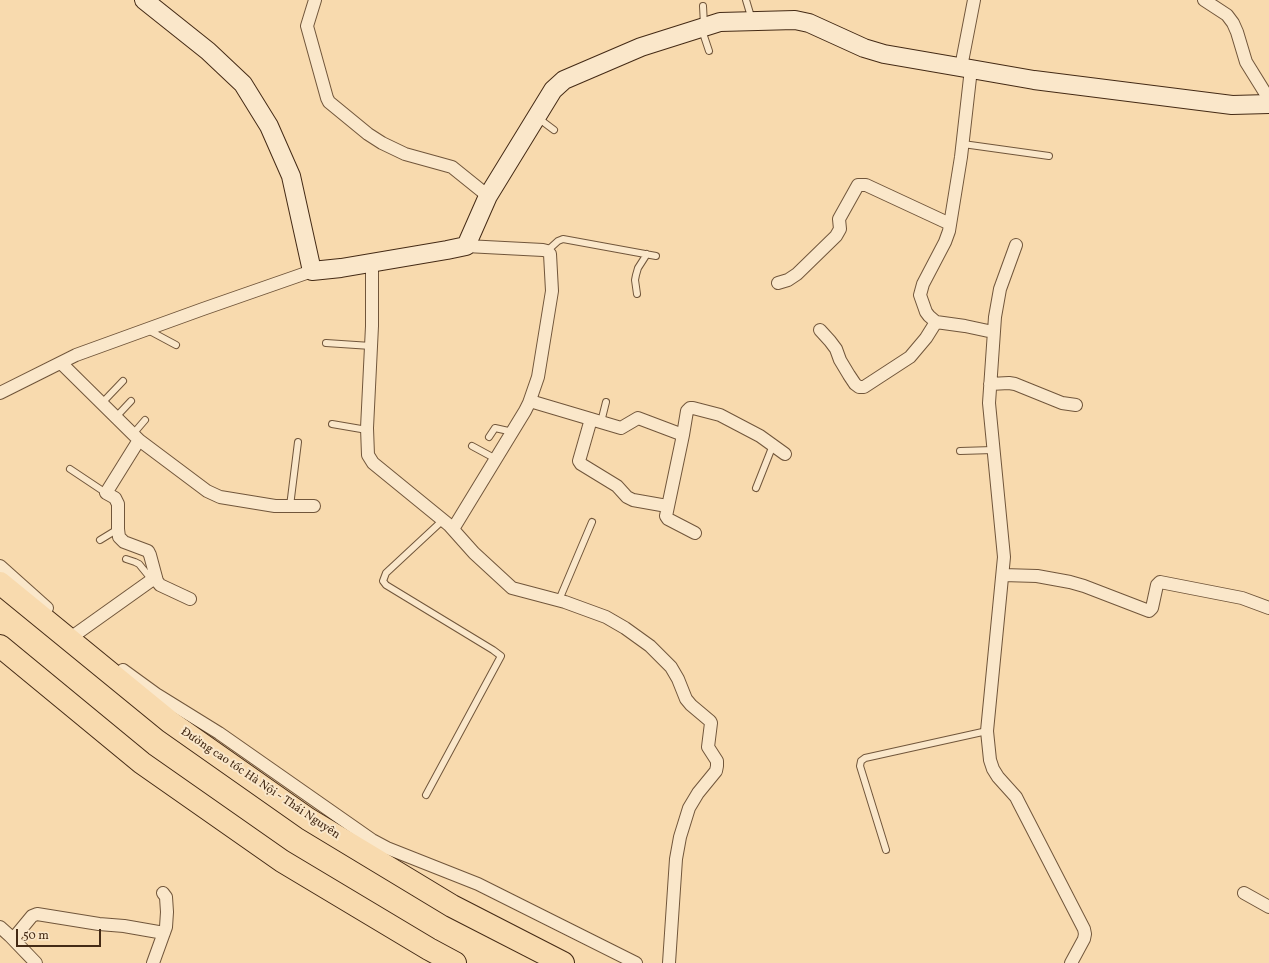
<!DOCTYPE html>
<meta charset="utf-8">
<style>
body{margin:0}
#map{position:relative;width:1269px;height:963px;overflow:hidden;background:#f8daae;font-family:Vollkorn,serif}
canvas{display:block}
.scale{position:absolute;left:16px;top:929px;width:85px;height:18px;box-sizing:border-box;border:2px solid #442a15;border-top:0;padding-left:5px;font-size:12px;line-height:14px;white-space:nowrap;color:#442a15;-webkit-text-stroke:3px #fae7ca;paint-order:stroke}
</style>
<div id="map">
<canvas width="1269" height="963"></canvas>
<div class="scale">50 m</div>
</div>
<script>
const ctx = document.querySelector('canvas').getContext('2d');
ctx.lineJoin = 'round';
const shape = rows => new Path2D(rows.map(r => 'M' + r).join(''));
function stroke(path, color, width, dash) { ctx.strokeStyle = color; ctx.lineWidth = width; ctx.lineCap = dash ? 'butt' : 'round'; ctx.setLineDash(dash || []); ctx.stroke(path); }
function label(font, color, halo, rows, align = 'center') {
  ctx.font = font + ' Vollkorn,serif'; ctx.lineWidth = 4; ctx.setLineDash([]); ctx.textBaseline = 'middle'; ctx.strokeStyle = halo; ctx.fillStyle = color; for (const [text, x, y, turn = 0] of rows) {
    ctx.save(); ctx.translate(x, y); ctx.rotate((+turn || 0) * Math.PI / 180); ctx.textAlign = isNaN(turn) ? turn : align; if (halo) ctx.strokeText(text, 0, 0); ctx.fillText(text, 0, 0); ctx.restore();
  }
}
const lane = shape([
 [746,0,752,20],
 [703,6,704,25],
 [702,30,709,51],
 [538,118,554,130],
 [963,144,1049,156],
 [547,251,558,241,563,239,656,256],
 [637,294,635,280,636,275,638,268,647,254],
 [148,330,176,345],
 [326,343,371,346],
 [102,403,123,381],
 [116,417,131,401],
 [601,422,606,402],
 [332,424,367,430],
 [133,434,145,420],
 [489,437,495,428,513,432],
 [472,446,496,459],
 [960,451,993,450],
 [70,469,106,493],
 [756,488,773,445],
 [290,506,298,442],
 [100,540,118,529],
 [126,559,135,562,139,564,152,580],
 [559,600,592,522],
 [426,795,501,656,493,650,386,585,383,581,386,573,443,520],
 [886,850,860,766,861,761,865,758,987,731]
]);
const street = shape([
 [315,0,307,26,327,98,329,102,368,134,382,143,405,154,452,167,488,196],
 [1204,0,1227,15,1233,23,1237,32,1246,62,1269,99],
 [961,67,974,0],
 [971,69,961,157,949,231,945,242,923,284,920,295,926,312,929,316,936,322,965,326,993,332],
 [1016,245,1000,289,995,317,989,403,1004,557,987,731,990,760,993,769,998,777,1016,797,1019,803,1084,929,1085,934,1084,939,1071,963],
 [372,263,372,326,367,428,368,455,373,463,449,525,474,553,512,588,565,602,606,617,625,628,650,646,671,667,678,679,686,699,691,705,710,721,711,723,708,747,717,761,717,766,716,771,698,793,689,808,680,837,676,859,669,963],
 [778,283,788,280,797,274,836,236,840,229,839,219,858,185,866,185,950,224],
 [820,330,830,341,836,349,840,360,849,375,855,384,859,387,864,387,910,357,926,338,936,322],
 [61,363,139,440,106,493,115,498,118,504,118,529,119,537,124,542,148,551,150,555,157,581,160,585,190,599],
 [990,384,1009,383,1015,384,1062,403,1076,405],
 [0,393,76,355,203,309,312,271],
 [530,401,621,428,638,418,683,435,687,411,690,408,693,408,720,415,760,436,785,454],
 [591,419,579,461,581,464,617,486,627,497,633,500,667,506],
 [683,435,666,516,668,519,695,533],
 [139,440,207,491,220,497,275,506,314,506],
 [453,529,525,411,529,403,538,377,552,291,550,254,547,251,543,250,466,246],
 [0,566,47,608],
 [1003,575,1037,576,1070,582,1084,586,1149,611,1152,608,1157,585,1160,582,1242,598,1269,608],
 [76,634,156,577],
 [123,670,156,694,219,733,372,840,387,848,478,884,636,963],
 [1244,893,1269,907],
 [0,927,10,936,36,963],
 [13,939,32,916,37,914,99,924,124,926,164,933],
 [153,963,166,927,167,912,166,897,163,893]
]);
const secondary = shape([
 [144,0,208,51,243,84,269,126,291,176,312,271,341,268,447,250,466,246,488,196,553,90,564,80,641,47,720,22,795,20,809,23,864,48,884,54,971,69,1034,80,1232,105,1269,104]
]);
const highway = shape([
 [0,583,170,722,308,819,452,906,563,963],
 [0,646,142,763,282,861,429,949,455,963]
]);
const streetNames = [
 ["Đường cao tốc Hà Nội - Thái Nguyên",260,784,34]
];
stroke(lane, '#71563b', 8);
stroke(street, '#71563b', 14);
stroke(secondary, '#442a15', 20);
stroke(highway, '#442a15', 24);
stroke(lane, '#fae7ca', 6);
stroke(street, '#fae7ca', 12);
stroke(secondary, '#fae7ca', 18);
stroke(highway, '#f8daae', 22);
label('12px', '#442a15', '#fae7ca', streetNames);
</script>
